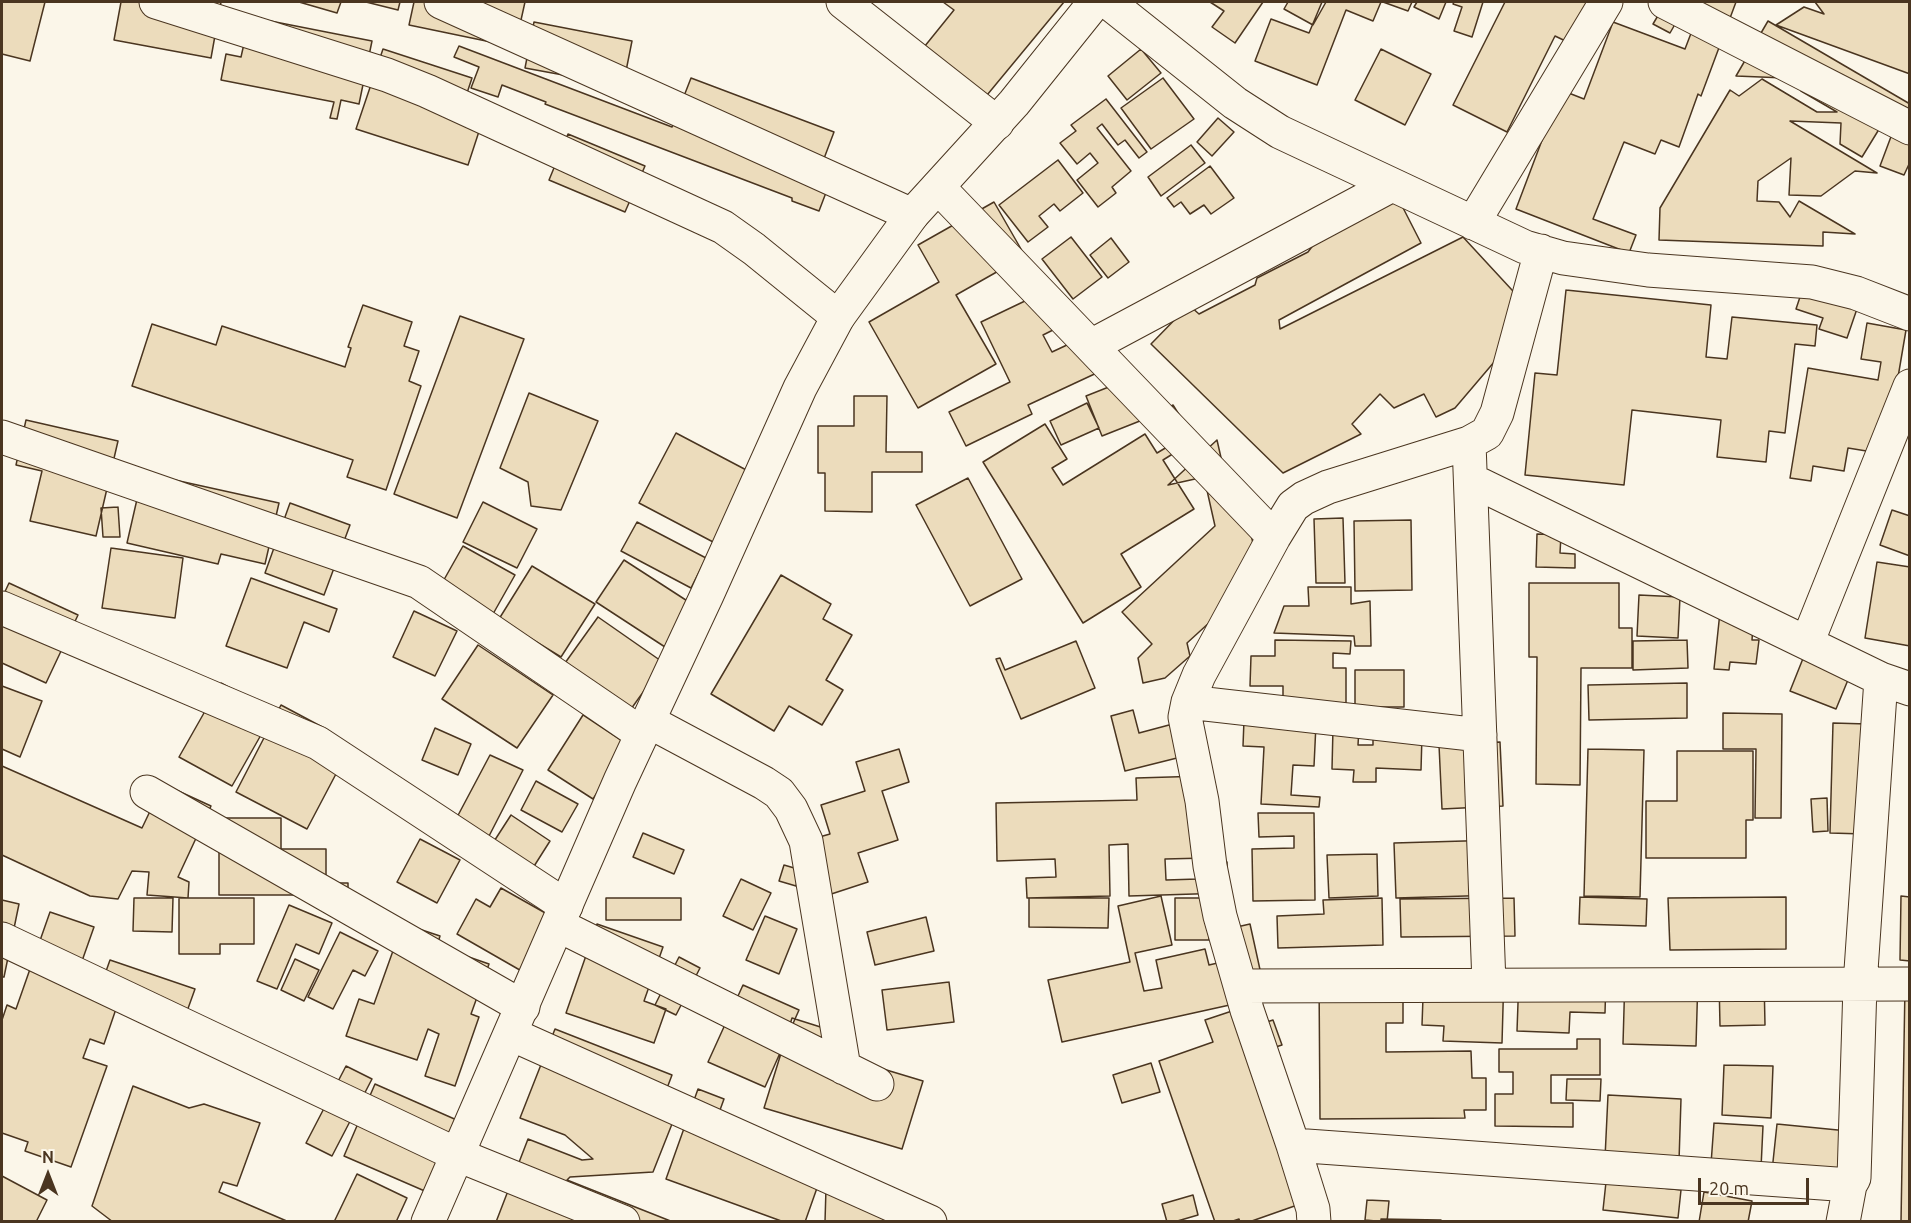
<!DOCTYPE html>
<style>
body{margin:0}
#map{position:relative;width:1911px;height:1223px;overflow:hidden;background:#fbf6e9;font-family:Ubuntu,sans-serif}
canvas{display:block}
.frame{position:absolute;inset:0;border:3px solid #4a3520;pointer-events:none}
.north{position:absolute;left:18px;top:1145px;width:60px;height:60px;-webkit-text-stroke:4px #fbf6e9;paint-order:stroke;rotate:0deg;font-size:16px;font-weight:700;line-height:24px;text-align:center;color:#4a3520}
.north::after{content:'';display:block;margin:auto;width:21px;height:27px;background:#4a3520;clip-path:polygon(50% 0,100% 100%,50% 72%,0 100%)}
.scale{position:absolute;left:1698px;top:1178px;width:111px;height:27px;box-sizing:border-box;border:3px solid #4a3520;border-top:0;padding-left:8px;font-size:18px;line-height:21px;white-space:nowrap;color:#4a3520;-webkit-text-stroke:4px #fbf6e9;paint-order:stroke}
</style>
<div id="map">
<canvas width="1911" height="1223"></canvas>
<div class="frame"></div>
<div class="north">N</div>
<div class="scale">20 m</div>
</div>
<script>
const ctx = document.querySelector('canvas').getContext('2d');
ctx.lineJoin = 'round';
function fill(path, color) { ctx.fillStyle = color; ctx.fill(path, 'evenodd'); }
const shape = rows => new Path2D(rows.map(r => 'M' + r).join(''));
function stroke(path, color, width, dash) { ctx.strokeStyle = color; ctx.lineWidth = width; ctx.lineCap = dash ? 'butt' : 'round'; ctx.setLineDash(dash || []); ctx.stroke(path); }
const building = shape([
 [2,2,45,2,30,61,2,54,2,2],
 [121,2,221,2,211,58,114,40,121,2],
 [299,2,341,2,337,13,299,2],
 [366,2,400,2,398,10,366,2],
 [414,2,525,2,515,47,409,25,414,2],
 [943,2,1064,2,973,112,912,62,954,10,943,2],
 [1210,2,1263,2,1235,43,1212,27,1224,11,1210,2],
 [1288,2,1326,2,1313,25,1284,9,1288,2],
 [1322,2,1381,2,1373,21,1346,10,1317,85,1255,61,1271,19,1309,33,1322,2],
 [1383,2,1412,2,1408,11,1383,2],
 [1417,2,1446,2,1439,19,1414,7,1417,2],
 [1454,2,1483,2,1472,37,1454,31,1462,7,1453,4,1454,2],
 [1505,2,1601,2,1578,47,1555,36,1507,132,1453,105,1505,2],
 [1666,2,1686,5,1670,33,1653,24,1666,2],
 [1703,2,1736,2,1701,96,1698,94,1679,147,1661,140,1655,154,1624,142,1593,219,1636,235,1629,253,1516,209,1561,90,1584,99,1613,22,1685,49,1703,2],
 [1815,2,1910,2,1910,74,1776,25,1804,7,1824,14,1815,2],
 [250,17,372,41,359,104,341,100,337,119,330,118,334,102,221,80,226,54,241,57,250,17],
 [1768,21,1910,104,1910,127,1881,126,1862,157,1840,144,1841,123,1790,121,1877,173,1855,171,1821,196,1789,195,1791,158,1758,181,1757,201,1779,202,1790,217,1799,201,1855,234,1823,232,1823,246,1659,240,1660,208,1730,90,1739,96,1762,79,1817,112,1837,112,1801,91,1802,65,1785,78,1736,76,1768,21],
 [534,22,632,41,623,86,525,68,534,22],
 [459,46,672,127,691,78,834,132,814,185,827,190,819,211,792,201,792,198,545,104,546,102,502,85,498,97,471,88,479,67,454,57,459,46],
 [383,49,472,78,464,102,486,110,468,165,356,129,383,49],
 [1141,49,1161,73,1127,100,1108,76,1141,49],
 [1381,49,1431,74,1405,125,1355,100,1381,49],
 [1163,78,1194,119,1151,149,1121,108,1163,78],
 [1106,99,1147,152,1139,158,1125,140,1118,145,1102,124,1097,128,1131,171,1112,187,1116,193,1098,207,1077,180,1098,163,1090,153,1077,164,1060,143,1076,131,1071,125,1106,99],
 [1218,118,1234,132,1212,156,1197,142,1218,118],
 [568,134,645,166,625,212,549,180,568,134],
 [1892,134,1910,140,1910,162,1904,175,1880,166,1892,134],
 [1191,145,1205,163,1161,196,1148,177,1191,145],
 [1058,160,1083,193,1060,211,1054,204,1039,216,1048,227,1028,242,999,205,1058,160],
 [1210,166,1234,198,1211,214,1204,205,1190,214,1181,202,1174,207,1167,198,1210,166],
 [1398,198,1421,243,1279,320,1280,329,1463,237,1524,303,1512,341,1455,408,1436,417,1424,394,1394,408,1380,394,1352,424,1361,434,1283,473,1151,344,1189,305,1199,314,1255,285,1257,278,1308,252,1317,240,1398,198],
 [994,202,1025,256,956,295,996,364,918,408,869,322,939,282,918,245,994,202],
 [1071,237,1102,277,1073,299,1042,259,1071,237],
 [1111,238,1129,262,1108,278,1090,255,1111,238],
 [1804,285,1859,303,1847,338,1819,329,1823,318,1796,309,1804,285],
 [1048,290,1065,324,1043,335,1052,352,1099,330,1116,364,1028,405,1032,414,966,446,949,412,1010,382,981,322,1048,290],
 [1566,290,1711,305,1706,357,1727,359,1732,317,1817,325,1815,346,1795,344,1785,433,1769,431,1766,462,1717,457,1721,420,1632,410,1624,485,1525,475,1535,373,1557,375,1566,290],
 [363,305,412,322,404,346,419,351,409,381,421,386,386,490,347,477,353,460,132,386,152,324,216,345,222,326,345,367,351,348,348,347,363,305],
 [460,316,524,339,457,518,394,494,460,316],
 [1867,323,1906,330,1885,454,1848,448,1844,471,1813,466,1811,481,1790,478,1808,368,1878,380,1881,362,1861,359,1867,323],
 [1139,375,1155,415,1102,436,1086,396,1139,375],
 [529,393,598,421,561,510,531,506,528,482,500,468,529,393],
 [854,396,887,396,886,452,922,452,922,472,872,472,872,512,825,511,825,473,818,473,818,426,854,426,854,396],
 [1087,403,1099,428,1061,445,1050,421,1087,403],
 [1173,405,1195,440,1163,460,1194,509,1121,554,1141,587,1083,623,983,462,1045,424,1067,459,1052,468,1063,485,1145,434,1157,453,1182,438,1165,410,1173,405],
 [26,420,118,441,96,536,30,521,42,471,16,465,26,420],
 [676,433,752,473,715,543,639,503,676,433],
 [1217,440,1222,462,1248,522,1256,556,1268,569,1187,643,1190,656,1165,678,1143,683,1138,658,1152,644,1122,612,1215,526,1204,477,1168,485,1217,440],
 [143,473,279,503,265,564,221,554,218,564,127,543,143,473],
 [968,478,1022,579,970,606,916,505,968,478],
 [483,502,537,529,517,568,463,542,483,502],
 [290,503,350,525,324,595,265,573,290,503],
 [118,507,120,537,103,537,101,508,118,507],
 [1892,510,1910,516,1910,556,1880,545,1892,510],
 [1343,518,1345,583,1316,583,1314,519,1343,518],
 [1411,520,1412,590,1355,591,1354,521,1411,520],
 [637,522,706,558,691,588,621,551,637,522],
 [1537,534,1561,535,1560,553,1575,554,1575,568,1536,567,1537,534],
 [463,546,515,575,493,614,441,585,463,546],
 [111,548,183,558,175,618,102,608,111,548],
 [624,560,692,604,665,647,596,602,624,560],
 [1877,562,1910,567,1910,646,1865,638,1877,562],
 [532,566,595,604,561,657,499,619,532,566],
 [781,575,831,604,823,619,852,635,826,680,843,690,822,725,789,706,774,731,711,694,781,575],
 [251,578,337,609,329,632,304,622,287,668,226,646,251,578],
 [9,583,78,615,46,683,2,663,2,598,9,583],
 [1529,583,1619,583,1619,628,1632,628,1632,668,1581,668,1580,785,1536,784,1537,657,1529,657,1529,583],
 [1308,587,1351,587,1351,604,1370,601,1371,646,1355,646,1354,636,1274,633,1284,606,1309,606,1308,587],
 [1639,595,1680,597,1678,638,1637,636,1639,595],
 [414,611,457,631,435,676,393,657,414,611],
 [1720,612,1753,626,1752,640,1759,640,1756,664,1730,662,1729,670,1714,669,1720,612],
 [598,617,664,663,631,709,565,663,598,617],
 [1275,640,1351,641,1350,654,1333,653,1333,668,1346,668,1346,708,1283,707,1283,686,1250,686,1251,656,1275,656,1275,640],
 [1687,640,1688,668,1633,670,1633,641,1687,640],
 [1076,641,1095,688,1021,719,996,659,1000,658,1005,670,1076,641],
 [478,645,553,695,517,748,442,699,478,645],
 [1804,656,1850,675,1836,709,1790,691,1804,656],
 [1355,670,1404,670,1404,707,1355,707,1355,670],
 [221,683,274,712,232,786,179,757,221,683],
 [1687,683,1687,718,1589,720,1588,685,1687,683],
 [2,686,42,701,20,757,2,749,2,686],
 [281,705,326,729,337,772,307,829,236,792,281,705],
 [1133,710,1139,733,1184,721,1193,754,1125,771,1111,716,1133,710],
 [1723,713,1782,714,1781,818,1755,818,1756,749,1723,749,1723,713],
 [583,715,628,745,593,799,548,770,583,715],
 [1244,720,1316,724,1314,766,1293,765,1291,795,1320,797,1319,807,1261,804,1264,747,1243,746,1244,720],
 [1833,723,1867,724,1864,834,1830,833,1833,723],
 [435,728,471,744,458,775,422,760,435,728],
 [1333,728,1359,728,1358,745,1373,745,1373,733,1422,735,1421,770,1376,768,1376,782,1353,782,1354,770,1332,769,1333,728],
 [1500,742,1503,806,1442,809,1439,745,1500,742],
 [899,749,909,782,882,791,898,840,858,853,868,882,816,899,798,843,830,834,821,805,865,791,856,762,899,749],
 [1588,749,1644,750,1640,897,1584,896,1588,749],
 [1677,751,1753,751,1753,820,1746,820,1746,858,1646,858,1646,801,1677,801,1677,751],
 [490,755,523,770,488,838,455,821,490,755],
 [2,766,142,828,163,784,211,806,178,877,189,882,188,898,147,895,149,872,132,871,118,899,90,896,2,855,2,766],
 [1204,776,1206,858,1165,859,1166,880,1198,879,1198,863,1227,862,1227,893,1129,896,1128,844,1109,845,1110,896,1027,898,1026,878,1056,877,1055,859,997,861,996,803,1137,800,1136,778,1204,776],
 [536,781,578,804,562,832,521,810,536,781],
 [1827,798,1828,831,1813,832,1811,799,1827,798],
 [1258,813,1314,813,1315,900,1253,901,1252,849,1294,848,1294,836,1259,837,1258,813],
 [511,815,550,841,531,871,491,846,511,815],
 [219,818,281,818,281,849,326,849,326,883,348,883,348,895,219,895,219,818],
 [643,833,684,850,674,874,633,857,643,833],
 [420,839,460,860,437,903,397,882,420,839],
 [1499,840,1501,895,1396,898,1394,843,1499,840],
 [1377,854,1378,896,1329,898,1327,855,1377,854],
 [784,865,801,870,796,886,779,881,784,865],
 [741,879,771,893,753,930,723,916,741,879],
 [501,888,556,919,525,973,457,934,476,899,490,907,501,888],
 [1161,896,1172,945,1135,953,1144,991,1162,988,1156,960,1205,949,1209,965,1226,961,1219,931,1250,924,1266,997,1062,1042,1048,980,1130,962,1118,906,1161,896],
 [1901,896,1910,897,1910,961,1900,960,1901,896],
 [1580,897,1647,899,1646,926,1579,924,1580,897],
 [1786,897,1786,949,1670,950,1668,898,1786,897],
 [134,898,173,898,172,932,133,931,134,898],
 [179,898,254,898,254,944,220,944,220,954,179,954,179,898],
 [606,898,681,898,681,920,606,920,606,898],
 [1029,898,1109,898,1108,928,1029,927,1029,898],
 [1175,898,1209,898,1209,940,1175,940,1175,898],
 [1382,898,1383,945,1278,948,1277,916,1324,914,1323,900,1382,898],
 [1514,898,1515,936,1401,937,1400,899,1514,898],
 [2,900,19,904,4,977,2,977,2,900],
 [289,905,332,923,319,954,296,944,277,989,257,981,289,905],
 [50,912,94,927,82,961,99,991,110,960,195,989,181,1028,117,1006,104,1044,90,1039,83,1058,107,1066,71,1167,25,1151,28,1142,2,1133,2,1020,7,1005,16,1009,50,912],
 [765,916,797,929,779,974,746,960,765,916],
 [926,917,934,951,875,965,867,932,926,917],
 [597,924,663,947,644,1001,666,1009,654,1043,566,1013,597,924],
 [407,925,440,936,437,946,489,964,471,1014,479,1017,455,1086,425,1076,439,1034,428,1029,417,1060,346,1036,359,999,374,1004,394,948,407,925],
 [340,932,378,951,365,976,353,970,333,1009,308,997,340,932],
 [679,957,700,968,676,1015,655,1005,679,957],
 [295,959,319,970,304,1001,281,990,295,959],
 [1424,970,1504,973,1502,1043,1443,1041,1444,1026,1422,1025,1424,970],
 [1319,975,1403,975,1403,1023,1386,1023,1386,1052,1471,1051,1472,1078,1486,1078,1486,1110,1464,1110,1465,1118,1320,1119,1319,975],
 [1519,975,1606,978,1605,1013,1570,1012,1569,1033,1517,1031,1519,975],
 [1625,975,1698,977,1696,1046,1623,1044,1625,975],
 [1764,978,1765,1025,1720,1026,1719,980,1764,978],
 [949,982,954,1022,887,1030,882,990,949,982],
 [743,985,799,1010,765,1087,708,1062,743,985],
 [1905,986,1910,986,1910,1222,1901,1222,1905,986],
 [1235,1010,1242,1030,1273,1020,1282,1045,1266,1050,1323,1196,1249,1222,1240,1222,1239,1219,1230,1222,1215,1222,1159,1061,1213,1042,1205,1020,1235,1010],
 [792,1018,830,1030,850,1059,923,1081,902,1149,764,1108,792,1018],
 [555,1029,672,1075,658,1112,672,1124,653,1172,570,1177,567,1180,673,1222,496,1222,528,1139,582,1160,593,1159,565,1135,520,1118,555,1029],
 [1577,1039,1600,1039,1600,1075,1551,1075,1551,1103,1573,1103,1573,1127,1495,1126,1495,1094,1513,1094,1513,1072,1499,1072,1499,1049,1577,1049,1577,1039],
 [1151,1063,1160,1092,1122,1103,1113,1075,1151,1063],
 [1724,1065,1773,1066,1771,1118,1722,1115,1724,1065],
 [346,1066,372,1079,332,1156,306,1143,346,1066],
 [1567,1079,1601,1079,1600,1101,1566,1100,1567,1079],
 [375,1084,459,1121,427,1192,344,1156,375,1084],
 [133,1086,189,1108,204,1104,260,1123,237,1186,223,1182,219,1192,289,1222,113,1222,92,1206,133,1086],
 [698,1089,724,1099,712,1132,823,1171,805,1222,784,1222,666,1179,698,1089],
 [1608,1095,1681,1099,1679,1161,1605,1158,1608,1095],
 [1714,1123,1763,1126,1761,1168,1711,1164,1714,1123],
 [1777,1124,1848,1131,1843,1178,1772,1171,1777,1124],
 [357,1174,407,1198,396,1222,334,1222,357,1174],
 [2,1176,47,1200,36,1222,2,1222,2,1176],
 [1606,1182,1681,1190,1678,1218,1603,1210,1606,1182],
 [826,1188,889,1222,825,1222,826,1188],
 [1704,1192,1752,1201,1748,1222,1699,1222,1704,1192],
 [1193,1195,1198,1215,1174,1222,1167,1222,1162,1204,1193,1195],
 [1367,1200,1389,1201,1387,1222,1365,1220,1367,1200],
 [1381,1219,1441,1220,1441,1222,1381,1222,1381,1219]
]);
const minor = shape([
 [156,2,387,75,427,91,723,227,754,249,838,317],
 [441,2,912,215],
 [843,2,997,123],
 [1108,2,1235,103,1280,132,1525,247,1563,258,1648,270,1812,282,1856,293,1910,314],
 [1665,2,1910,128],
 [938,187,1274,537],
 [1473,223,1606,2],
 [1091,346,1392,185],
 [2,437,419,582,642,734],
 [1469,443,1489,984],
 [1471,480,1881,679,1910,689],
 [2,608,318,743,566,906],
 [1807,643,1910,386],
 [1188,702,1480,735],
 [648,721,764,783,779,793,791,809,806,841,844,1068],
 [147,792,523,1007],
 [558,925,877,1084],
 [2,939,458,1155,623,1222],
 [1240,986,1910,984],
 [511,1034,930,1222],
 [1293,1145,1850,1185],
 [1314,1222,1313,1209,1293,1145,1247,1010,1220,916,1210,866,1202,801,1185,717,1188,702,1199,675,1274,537,1293,506,1304,498,1328,487,1469,443,1487,433,1497,413,1541,251],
 [1843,1222,1850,1185,1854,1178,1860,985,1881,679]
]);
const tertiary = shape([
 [428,1222,620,781,707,595,800,388,838,317,912,215,1014,103,1095,2]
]);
fill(building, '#ecdcbc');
stroke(building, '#4a3520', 1.5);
stroke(minor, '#4a3520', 35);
stroke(tertiary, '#4a3520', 35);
stroke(minor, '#fbf6e9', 33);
stroke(tertiary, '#fbf6e9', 33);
</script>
